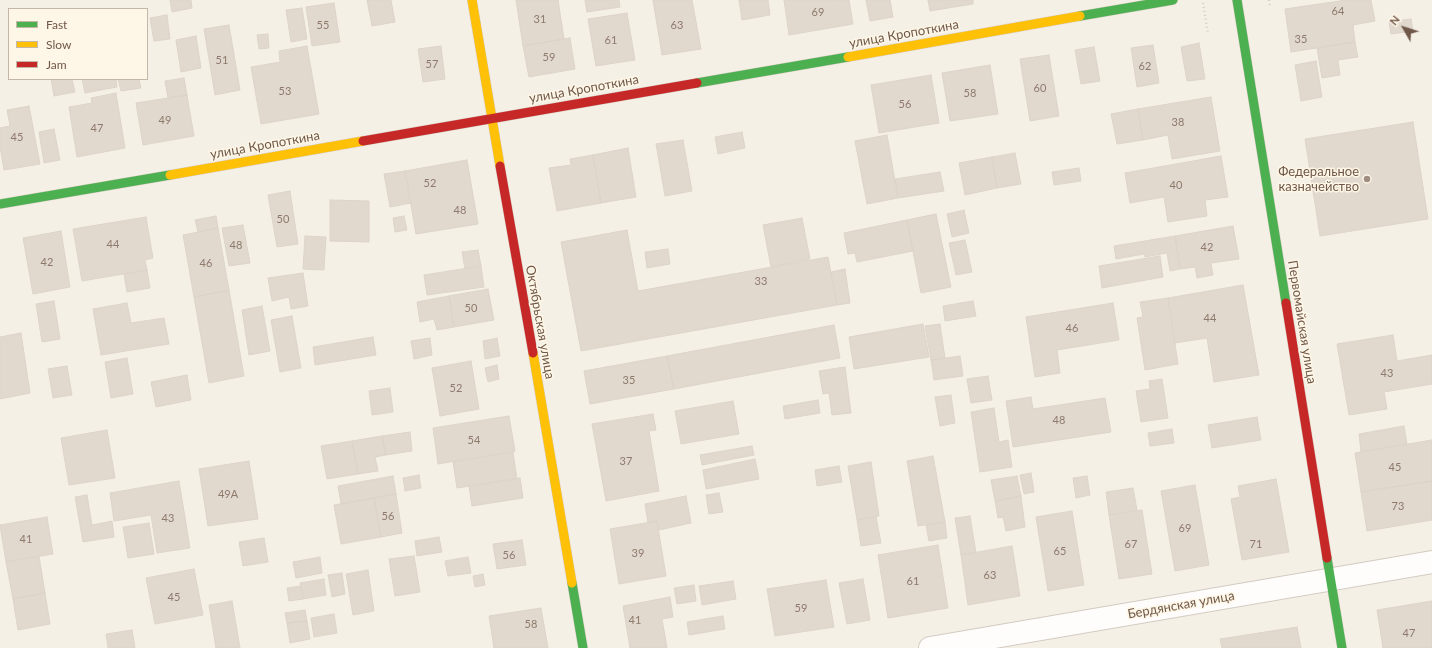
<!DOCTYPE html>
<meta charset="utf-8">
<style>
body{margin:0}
#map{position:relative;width:1432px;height:648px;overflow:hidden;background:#f5f0e6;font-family:Lato,sans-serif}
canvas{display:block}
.legend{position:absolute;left:8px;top:8px;width:140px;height:72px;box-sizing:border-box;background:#fef6e6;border:1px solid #c5b7a7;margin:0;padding:5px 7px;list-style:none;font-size:12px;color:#705849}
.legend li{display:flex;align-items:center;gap:8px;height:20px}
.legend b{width:20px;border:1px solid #c5b7a7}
.north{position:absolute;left:1384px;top:8px;width:40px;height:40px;-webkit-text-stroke:3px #fef6e6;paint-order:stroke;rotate:309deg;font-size:11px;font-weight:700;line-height:16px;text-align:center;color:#705849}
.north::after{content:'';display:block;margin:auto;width:14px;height:18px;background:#705849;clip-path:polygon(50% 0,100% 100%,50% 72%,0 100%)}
</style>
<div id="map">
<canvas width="1432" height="648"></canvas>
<ul class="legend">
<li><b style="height:5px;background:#4caf50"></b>Fast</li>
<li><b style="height:5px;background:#ffc107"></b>Slow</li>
<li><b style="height:5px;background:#c62828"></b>Jam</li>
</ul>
<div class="north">N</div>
</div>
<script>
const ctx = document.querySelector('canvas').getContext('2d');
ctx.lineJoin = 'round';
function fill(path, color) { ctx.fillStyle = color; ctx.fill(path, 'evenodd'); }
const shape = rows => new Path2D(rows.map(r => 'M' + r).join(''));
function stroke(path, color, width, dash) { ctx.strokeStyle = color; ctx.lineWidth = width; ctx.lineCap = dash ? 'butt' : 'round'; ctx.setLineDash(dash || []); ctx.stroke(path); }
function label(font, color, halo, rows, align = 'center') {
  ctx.font = font + ' Lato,sans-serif'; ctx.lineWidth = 3; ctx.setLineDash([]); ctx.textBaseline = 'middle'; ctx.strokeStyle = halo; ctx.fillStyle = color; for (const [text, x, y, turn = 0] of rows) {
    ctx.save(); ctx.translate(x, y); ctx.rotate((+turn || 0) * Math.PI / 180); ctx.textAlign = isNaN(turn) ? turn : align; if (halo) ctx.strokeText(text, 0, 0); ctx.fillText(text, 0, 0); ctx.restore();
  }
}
const building = shape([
 [170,0,191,0,192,8,172,12,170,0],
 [367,0,391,0,395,22,372,26,367,0],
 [516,0,558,0,564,39,523,46,516,0],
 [585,0,619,0,620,7,587,12,585,0],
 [653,0,692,0,701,49,662,55,653,0],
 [739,0,768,0,770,15,742,20,739,0],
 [784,0,840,0,840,1,849,0,853,24,789,35,784,0],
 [866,0,890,0,893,17,870,21,866,0],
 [928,0,973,0,973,4,930,11,928,0],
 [1346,0,1371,0,1375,21,1353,25,1355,42,1291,52,1285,9,1346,0],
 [334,3,340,42,312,46,306,7,334,3],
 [302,8,307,39,291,42,286,10,302,8],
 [627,13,635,60,596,66,588,19,627,13],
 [167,15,170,39,154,41,150,18,167,15],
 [1411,19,1413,31,1391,34,1389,22,1411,19],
 [229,25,240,90,215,95,204,29,229,25],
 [268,34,269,48,259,49,257,35,268,34],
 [196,36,201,68,181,72,176,40,196,36],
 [570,38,575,69,529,77,523,46,570,38],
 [1355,42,1358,57,1338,60,1340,75,1322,78,1317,48,1355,42],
 [1199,43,1205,79,1187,81,1181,47,1199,43],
 [1153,45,1159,83,1137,87,1131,48,1153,45],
 [307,46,319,114,261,124,251,67,280,62,279,51,307,46],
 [441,46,445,79,423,82,418,49,441,46],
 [1094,47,1100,81,1081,84,1075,50,1094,47],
 [1049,55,1059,116,1030,121,1020,59,1049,55],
 [1316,61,1322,97,1301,101,1295,65,1316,61],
 [990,65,998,114,950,121,942,73,990,65],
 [931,75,939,123,879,133,871,85,931,75],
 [184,78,187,95,168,98,165,81,184,78],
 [51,79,72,79,75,92,54,96,51,79],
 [82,79,116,79,117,87,85,93,82,79],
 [118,79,139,79,141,88,121,91,118,79],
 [116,93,125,148,77,157,69,107,92,103,91,98,116,93],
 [187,95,194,136,143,145,136,103,187,95],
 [1211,97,1220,151,1172,159,1168,135,1143,140,1138,109,1211,97],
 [29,106,40,164,4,170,0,146,0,128,10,126,7,110,29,106],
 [1138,109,1143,140,1117,144,1111,114,1138,109],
 [1413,122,1428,219,1320,236,1305,139,1413,122],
 [54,129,60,160,44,163,39,132,54,129],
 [742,132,745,148,718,154,715,137,742,132],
 [887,135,898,198,867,204,855,141,887,135],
 [683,140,692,191,665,196,656,144,683,140],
 [628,148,636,197,601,203,593,155,628,148],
 [1015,153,1021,184,997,188,992,157,1015,153],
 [593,155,601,203,557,211,549,168,571,165,570,159,593,155],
 [1221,156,1228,197,1205,200,1207,216,1168,222,1164,197,1130,203,1125,173,1221,156],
 [992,157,997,188,965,195,959,163,992,157],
 [467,160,478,224,416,234,405,171,467,160],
 [1079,168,1081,181,1054,185,1052,172,1079,168],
 [405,171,411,203,390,207,384,174,405,171],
 [940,172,944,191,898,198,895,179,940,172],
 [290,191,298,244,277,247,268,195,290,191],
 [330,200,369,201,369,242,330,241,330,200],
 [964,210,969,233,952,237,947,214,964,210],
 [936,214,951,287,921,293,907,220,936,214],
 [216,216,218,228,198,232,195,220,216,216],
 [404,216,407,230,395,232,393,218,404,216],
 [146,217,153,258,145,260,147,270,82,281,73,229,146,217],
 [802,218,810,259,771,267,763,225,802,218],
 [907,220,913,251,857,262,855,253,848,254,844,233,907,220],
 [243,225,250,263,229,266,222,228,243,225],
 [1233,226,1239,259,1211,263,1213,275,1197,278,1195,267,1180,269,1175,236,1233,226],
 [218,228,229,290,194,297,183,235,218,228],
 [627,230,638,291,828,257,837,305,581,351,561,242,627,230],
 [61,231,70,287,33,294,23,238,61,231],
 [305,236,326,237,324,270,303,269,305,236],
 [1175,236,1180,269,1170,271,1167,253,1145,257,1144,254,1116,259,1114,246,1175,236],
 [965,240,972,272,956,275,949,243,965,240],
 [668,249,670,264,647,268,645,252,668,249],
 [478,250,481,266,465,269,462,252,478,250],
 [1160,256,1163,277,1102,288,1099,266,1160,256],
 [481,266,484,287,427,295,424,275,481,266],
 [845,269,850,303,837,305,831,272,845,269],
 [147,270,150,288,127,292,124,274,147,270],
 [303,273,308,306,291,309,289,297,272,301,268,278,303,273],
 [1243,285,1259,375,1214,382,1207,338,1175,343,1168,298,1243,285],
 [488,289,494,320,454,327,449,296,488,289],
 [229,290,244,376,209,383,194,297,229,290],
 [449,296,454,327,437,330,434,319,420,322,417,302,449,296],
 [1168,298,1178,364,1145,370,1137,318,1143,317,1140,302,1168,298],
 [54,301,60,339,42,342,36,304,54,301],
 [973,301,976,316,945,321,943,306,973,301],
 [127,303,131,323,164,318,169,344,101,355,93,309,127,303],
 [1113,303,1119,340,1057,350,1060,373,1035,377,1026,317,1113,303],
 [262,306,270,351,249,355,242,310,262,306],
 [292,316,301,368,280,372,271,320,292,316],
 [923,324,929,357,854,369,849,337,923,324],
 [940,324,945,358,931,360,925,326,940,324],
 [834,325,840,358,674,389,667,356,834,325],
 [21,333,30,393,0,399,0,337,21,333],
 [1393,335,1397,361,1432,355,1432,384,1384,392,1387,409,1349,415,1337,344,1393,335],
 [373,337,376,355,315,365,313,347,373,337],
 [430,338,432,355,414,359,411,341,430,338],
 [497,338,500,356,485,359,483,341,497,338],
 [667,356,674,389,590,404,584,371,667,356],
 [960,356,963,376,934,380,931,360,960,356],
 [127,358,133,394,111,398,105,362,127,358],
 [471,361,479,409,440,416,432,368,471,361],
 [497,365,499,379,488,382,485,368,497,365],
 [67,366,72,395,53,398,48,369,67,366],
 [845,367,851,413,832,415,829,393,823,394,819,371,845,367],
 [187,375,191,400,156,407,151,382,187,375],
 [988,376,992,400,971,403,967,379,988,376],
 [1162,379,1168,418,1141,422,1136,391,1150,389,1149,381,1162,379],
 [390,388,393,412,372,415,369,391,390,388],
 [951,395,955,423,940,426,935,397,951,395],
 [1031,397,1033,409,1105,398,1111,432,1013,447,1006,401,1031,397],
 [818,400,820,413,785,419,783,406,818,400],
 [733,401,739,434,681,444,675,411,733,401],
 [994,408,999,442,1008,440,1012,467,980,472,971,412,994,408],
 [653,414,656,430,649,431,659,491,606,501,592,424,653,414],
 [509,416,515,451,438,464,433,428,509,416],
 [1257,417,1261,440,1212,448,1208,425,1257,417],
 [1404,426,1407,444,1361,452,1359,434,1404,426],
 [1172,429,1174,443,1150,446,1148,433,1172,429],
 [107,430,115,478,69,485,61,438,107,430],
 [410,432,412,451,386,455,382,436,410,432],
 [382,436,386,455,375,457,378,471,358,474,352,441,382,436],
 [1432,440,1432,481,1361,492,1355,453,1432,440],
 [352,441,358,474,327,479,321,446,352,441],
 [752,446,754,455,702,465,700,455,752,446],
 [513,452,517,479,457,488,453,462,513,452],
 [933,456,945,522,918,526,907,461,933,456],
 [755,459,759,479,706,489,703,470,755,459],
 [249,461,258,519,208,526,199,469,249,461],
 [871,462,879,516,857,520,848,466,871,462],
 [839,466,842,482,817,486,815,470,839,466],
 [1031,473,1034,492,1024,494,1020,475,1031,473],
 [419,475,421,488,405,491,403,478,419,475],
 [393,476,396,494,341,504,338,486,393,476],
 [1017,476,1021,496,995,501,991,480,1017,476],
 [1087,476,1090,495,1076,498,1073,478,1087,476],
 [520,478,523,498,472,506,469,486,520,478],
 [1276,479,1289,552,1242,560,1231,499,1240,497,1238,486,1276,479],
 [179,481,190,548,157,553,151,515,114,521,110,493,179,481],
 [1432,481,1432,520,1367,531,1361,492,1432,481],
 [1195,485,1209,565,1175,571,1161,491,1195,485],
 [1133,488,1137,510,1109,515,1106,492,1133,488],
 [719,493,723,512,709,514,706,495,719,493],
 [396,494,402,533,381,537,374,498,396,494],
 [87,495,92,525,112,521,114,537,83,542,75,497,87,495],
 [686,496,691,523,659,530,657,521,648,523,645,504,686,496],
 [1021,496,1025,527,1006,531,1003,517,998,518,995,501,1021,496],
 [374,498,381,537,341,544,334,505,374,498],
 [1142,510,1152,574,1119,579,1109,515,1142,510],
 [1072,511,1084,585,1048,591,1036,517,1072,511],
 [970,516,976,553,961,555,955,518,970,516],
 [47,517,53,554,6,562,0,525,47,517],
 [876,517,881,543,861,546,857,520,876,517],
 [657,521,666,576,619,584,610,529,657,521],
 [945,522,947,538,929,541,926,525,945,522],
 [149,523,154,554,128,558,123,527,149,523],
 [439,537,442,552,417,556,415,541,439,537],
 [264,538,268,562,243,566,239,542,264,538],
 [522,540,526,565,497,569,493,544,522,540],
 [938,545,948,608,888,618,878,555,938,545],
 [1012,546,1020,596,968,605,961,555,1012,546],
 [39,556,45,593,13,599,6,562,39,556],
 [414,556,420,592,395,596,389,559,414,556],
 [320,557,322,573,296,578,293,562,320,557],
 [468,557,471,573,448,576,445,561,468,557],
 [194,569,203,615,155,624,146,578,194,569],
 [368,570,374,611,353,615,346,574,368,570],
 [342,573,345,594,332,597,328,575,342,573],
 [483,574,485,585,475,587,473,576,483,574],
 [324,579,326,595,303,599,300,583,324,579],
 [863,579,870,620,847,624,839,583,863,579],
 [826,580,834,627,775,636,767,589,826,580],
 [733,581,736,599,702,605,699,586,733,581],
 [694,585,696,601,677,604,674,588,694,585],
 [301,586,303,599,289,601,287,588,301,586],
 [45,593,50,624,18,630,13,599,45,593],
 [670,597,673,617,662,619,667,648,630,648,623,606,670,597],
 [232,601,240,648,216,648,209,605,232,601],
 [1432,601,1432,648,1383,648,1377,610,1432,601],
 [541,608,548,648,494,648,489,616,541,608],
 [305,610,307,621,287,623,285,613,305,610],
 [334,614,337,633,314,637,311,618,334,614],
 [723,616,725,629,689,635,687,622,723,616],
 [307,621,310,639,290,643,287,623,307,621],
 [1297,627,1301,648,1222,648,1220,639,1297,627],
 [132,630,135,648,108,648,106,634,132,630]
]);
const path = shape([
 [1269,0,1270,6],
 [1203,3,1208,34]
]);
const street = shape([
 [930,648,1432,562]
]);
const fast = shape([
 [1237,0,1286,303],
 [1080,16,1173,0],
 [697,83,848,57],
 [0,204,170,175],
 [1327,558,1342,648],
 [572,583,583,648]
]);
const slow = shape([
 [472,0,500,166],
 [848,57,1080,16],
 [170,175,363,141],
 [533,353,572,583]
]);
const jam = shape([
 [363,141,697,83],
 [500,166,533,353],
 [1286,303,1327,558]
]);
const markers = [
 [1367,179,4,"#9f8d80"]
];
const numberNames = [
 ["64",1338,11],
 ["69",818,12],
 ["31",540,19],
 ["55",323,25],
 ["63",677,25],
 ["35",1301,39],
 ["61",611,40],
 ["59",549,57],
 ["51",222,60],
 ["57",432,64],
 ["62",1145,66],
 ["60",1040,88],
 ["53",285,91],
 ["58",970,93],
 ["56",905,104],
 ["49",165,120],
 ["38",1178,122],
 ["47",97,128],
 ["45",17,137],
 ["52",430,183],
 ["40",1176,185],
 ["48",460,210],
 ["50",283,219],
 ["44",113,244],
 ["48",236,245],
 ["42",1207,247],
 ["42",47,262],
 ["46",206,263],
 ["33",761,281],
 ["50",471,308],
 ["44",1210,318],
 ["46",1072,328],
 ["43",1387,373],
 ["35",629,380],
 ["52",456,388],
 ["48",1059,420],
 ["54",474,440],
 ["37",626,461],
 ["45",1395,467],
 ["49А",228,494],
 ["73",1398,506],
 ["56",388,516],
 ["43",168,518],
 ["69",1185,528],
 ["41",26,539],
 ["67",1131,544],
 ["71",1256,544],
 ["65",1060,551],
 ["39",638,553],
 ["56",509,555],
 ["63",990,575],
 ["61",913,581],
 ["45",174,597],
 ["59",801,608],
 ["41",635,620],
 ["58",531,624],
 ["47",1409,633]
];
const streetNames = [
 ["улица Кропоткина",904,34,-10],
 ["улица Кропоткина",584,89,-10],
 ["улица Кропоткина",265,145,-10],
 ["Октябрьская улица",540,322,80],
 ["Первомайская улица",1302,322,81],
 ["Бердянская улица",1181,605,-10]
];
const poiNames = [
 ["Федеральное",1359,172],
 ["казначейство",1359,187]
];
fill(building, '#e1d8ce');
stroke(building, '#ddd3c9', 1);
stroke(street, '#d3cbc2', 24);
stroke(fast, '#d5ccc3', 10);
stroke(slow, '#d5ccc3', 10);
stroke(jam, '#d5ccc3', 10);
stroke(path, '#d6cfc9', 2.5, [1, 3]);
stroke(street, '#fefdfb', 22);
stroke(fast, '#4caf50', 9);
stroke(slow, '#ffc107', 9);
stroke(jam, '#c62828', 9);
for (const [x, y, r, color] of markers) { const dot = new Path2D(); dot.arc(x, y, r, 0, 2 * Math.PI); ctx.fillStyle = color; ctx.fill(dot); stroke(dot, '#fef6e6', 1.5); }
label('11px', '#8e7a6c', null, numberNames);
label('13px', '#705849', '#fef6e6', streetNames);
label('13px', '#705849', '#fef6e6', poiNames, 'right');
</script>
